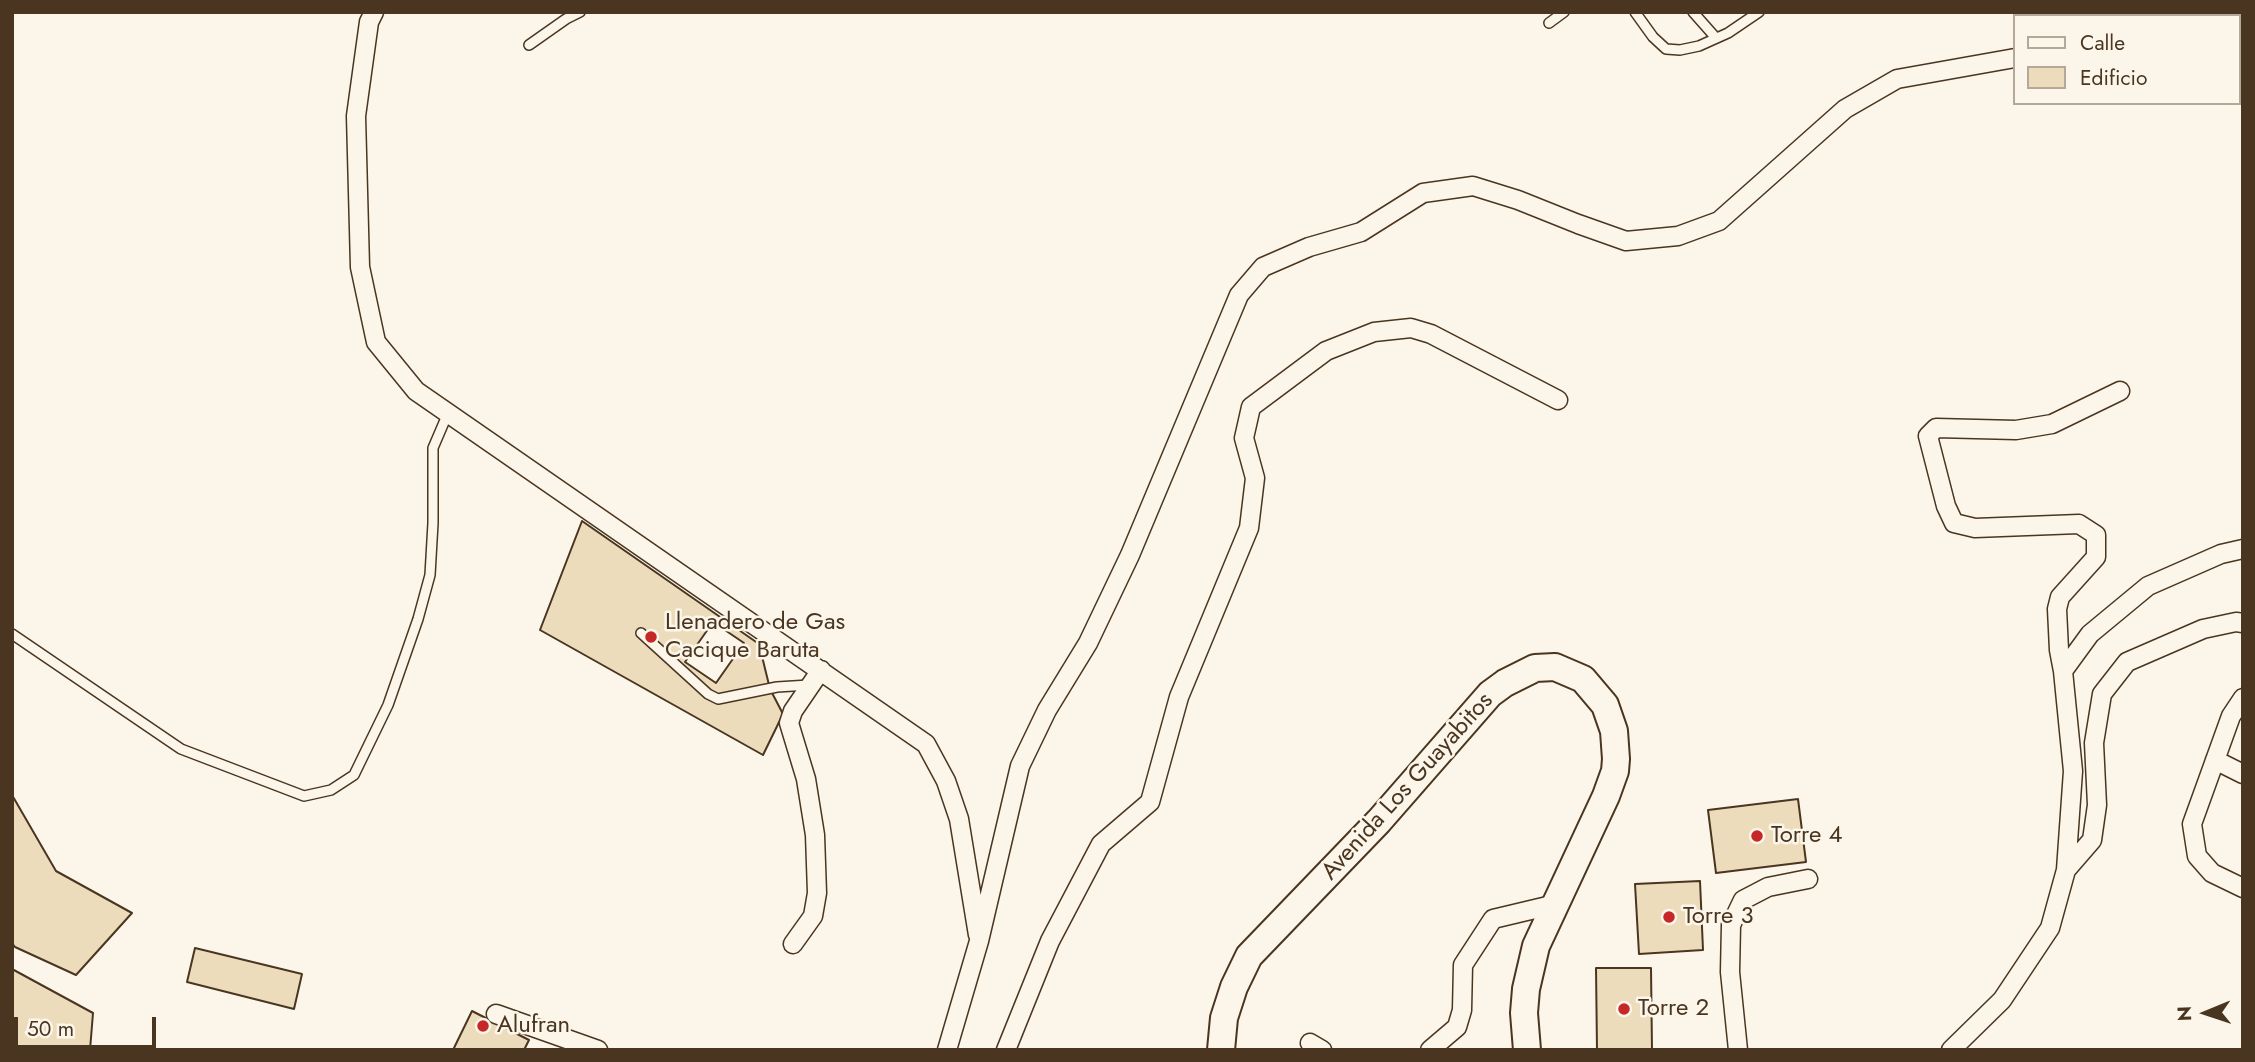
<!DOCTYPE html>
<style>
body{margin:0}
#map{position:relative;width:2255px;height:1062px;overflow:hidden;background:#fbf6e9;font-family:Jost,sans-serif}
canvas{display:block}
.frame{position:absolute;inset:0;border:14px solid #4a3520;pointer-events:none}
.legend{position:absolute;left:2013px;top:14px;width:228px;height:91px;box-sizing:border-box;background:#fbf6e9;border:2px solid #b4a999;margin:0;padding:9px 12px;list-style:none;font-size:21px;color:#4a3520}
.legend li{display:flex;align-items:center;gap:14px;height:35px}
.legend b{width:35px;border:2px solid #b4a999}
.north{position:absolute;left:2171px;top:978px;width:70px;height:70px;-webkit-text-stroke:5px #fbf6e9;paint-order:stroke;rotate:268deg;font-size:19px;font-weight:700;line-height:28px;text-align:center;color:#4a3520}
.north::after{content:'';display:block;margin:auto;width:24px;height:32px;background:#4a3520;clip-path:polygon(50% 0,100% 100%,50% 72%,0 100%)}
.scale{position:absolute;left:14px;top:1017px;width:142px;height:32px;box-sizing:border-box;border:4px solid #4a3520;border-top:0;padding-left:9px;font-size:21px;line-height:24px;white-space:nowrap;color:#4a3520;-webkit-text-stroke:5px #fbf6e9;paint-order:stroke}
</style>
<div id="map">
<canvas width="2255" height="1062"></canvas>
<div class="frame"></div>
<ul class="legend">
<li><b style="height:9px;background:#fbf6e9"></b>Calle</li>
<li><b style="height:19px;background:#ecdcbc"></b>Edificio</li>
</ul>
<div class="north">N</div>
<div class="scale">50 m</div>
</div>
<script>
const ctx = document.querySelector('canvas').getContext('2d');
ctx.lineJoin = 'round';
function fill(path, color) { ctx.fillStyle = color; ctx.fill(path, 'evenodd'); }
const shape = rows => new Path2D(rows.map(r => 'M' + r).join(''));
function stroke(path, color, width, dash) { ctx.strokeStyle = color; ctx.lineWidth = width; ctx.lineCap = dash ? 'butt' : 'round'; ctx.setLineDash(dash || []); ctx.stroke(path); }
function label(font, color, halo, rows, align = 'center') {
  ctx.font = font + ' Jost,sans-serif'; ctx.lineWidth = 5; ctx.setLineDash([]); ctx.textBaseline = 'middle'; ctx.strokeStyle = halo; ctx.fillStyle = color; for (const [text, x, y, turn = 0] of rows) {
    ctx.save(); ctx.translate(x, y); ctx.rotate((+turn || 0) * Math.PI / 180); ctx.textAlign = isNaN(turn) ? turn : align; if (halo) ctx.strokeText(text, 0, 0); ctx.fillText(text, 0, 0); ctx.restore();
  }
}
const building = shape([
 [582,521,759,644,770,689,783,714,763,755,540,630,582,521],
 [713,622,744,643,716,683,685,662,713,622],
 [12,795,56,871,132,913,76,975,15,947,12,943,12,795],
 [1798,799,1806,862,1716,873,1708,810,1798,799],
 [1700,881,1703,950,1639,954,1635,884,1700,881],
 [195,948,302,974,294,1009,187,982,195,948],
 [1596,968,1651,968,1652,1050,1597,1050,1596,968],
 [12,969,93,1013,90,1050,12,1050,12,969],
 [472,1011,529,1040,524,1050,453,1050,472,1011]
]);
const service = shape([
 [1635,12,1653,37,1666,49,1680,50,1699,46,1728,33,1759,12],
 [1693,12,1716,38],
 [1549,23,1564,12],
 [529,45,566,19,580,12],
 [641,633,708,694,718,699,777,687,809,685],
 [12,634,181,749,304,796,331,790,354,775,388,705,418,619,430,575,433,523,433,448,448,413]
]);
const minor = shape([
 [374,12,369,22,356,116,360,267,376,342,416,391,926,744,946,781,959,819,978,935],
 [2031,12,2036,16],
 [2201,16,2207,12],
 [2063,671,2059,650,2057,609,2060,597,2096,557,2096,535,2079,524,1975,528,1954,523,1946,506,1928,436,1936,428,2016,430,2052,424,2120,391],
 [2243,698,2231,716,2192,824,2197,856,2212,873,2243,888],
 [2215,760,2243,774],
 [2066,870,2092,840,2097,805,2094,743,2102,694,2127,662,2203,629,2236,622,2243,623],
 [793,944,813,916,817,893,815,835,806,779,789,723,793,711,821,670],
 [496,1014,598,1050],
 [1310,1043,1322,1050],
 [947,1050,979,941,1020,766,1047,710,1088,643,1130,555,1239,295,1263,267,1309,247,1361,232,1423,193,1473,186,1518,200,1578,224,1626,241,1678,236,1719,221,1845,109,1897,79,2015,58],
 [1006,1050,1050,941,1101,844,1150,802,1179,697,1249,528,1255,478,1244,438,1251,407,1326,351,1374,332,1411,328,1431,334,1558,400],
 [1430,1050,1457,1027,1462,1010,1463,965,1493,919,1556,904],
 [1738,1050,1730,972,1731,925,1743,900,1768,887,1808,879],
 [1951,1050,2002,1000,2050,928,2066,870,2073,771,2063,671,2090,634,2148,586,2221,554,2243,549]
]);
const primary = shape([
 [1221,1050,1224,1018,1234,987,1249,956,1379,821,1490,694,1505,683,1535,668,1555,667,1583,679,1605,705,1614,731,1616,759,1615,771,1606,796,1536,946,1526,989,1524,1013,1527,1050]
]);
const markers = [
 [651,637,7,"#c62828"],
 [1757,836,7,"#c62828"],
 [1669,917,7,"#c62828"],
 [1624,1009,7,"#c62828"],
 [483,1026,7,"#c62828"]
];
const poiNames = [
 ["Llenadero de Gas",665,623],
 ["Cacique Baruta",665,651],
 ["Torre 4",1771,836],
 ["Torre 3",1683,917],
 ["Torre 2",1638,1009],
 ["Alufran",497,1026]
];
const streetNames = [
 ["Avenida Los Guayabitos",1408,787,-48]
];
fill(building, '#ecdcbc');
stroke(building, '#4a3520', 2);
stroke(service, '#4a3520', 12);
stroke(minor, '#4a3520', 21);
stroke(primary, '#4a3520', 30);
stroke(service, '#fbf6e9', 9);
stroke(minor, '#fbf6e9', 18);
stroke(primary, '#fbf6e9', 26);
for (const [x, y, r, color] of markers) { const dot = new Path2D(); dot.arc(x, y, r, 0, 2 * Math.PI); ctx.fillStyle = color; ctx.fill(dot); stroke(dot, '#fbf6e9', 2.5); }
label('24px', '#4a3520', '#fbf6e9', poiNames, 'left');
label('24px', '#4a3520', '#fbf6e9', streetNames);
</script>
